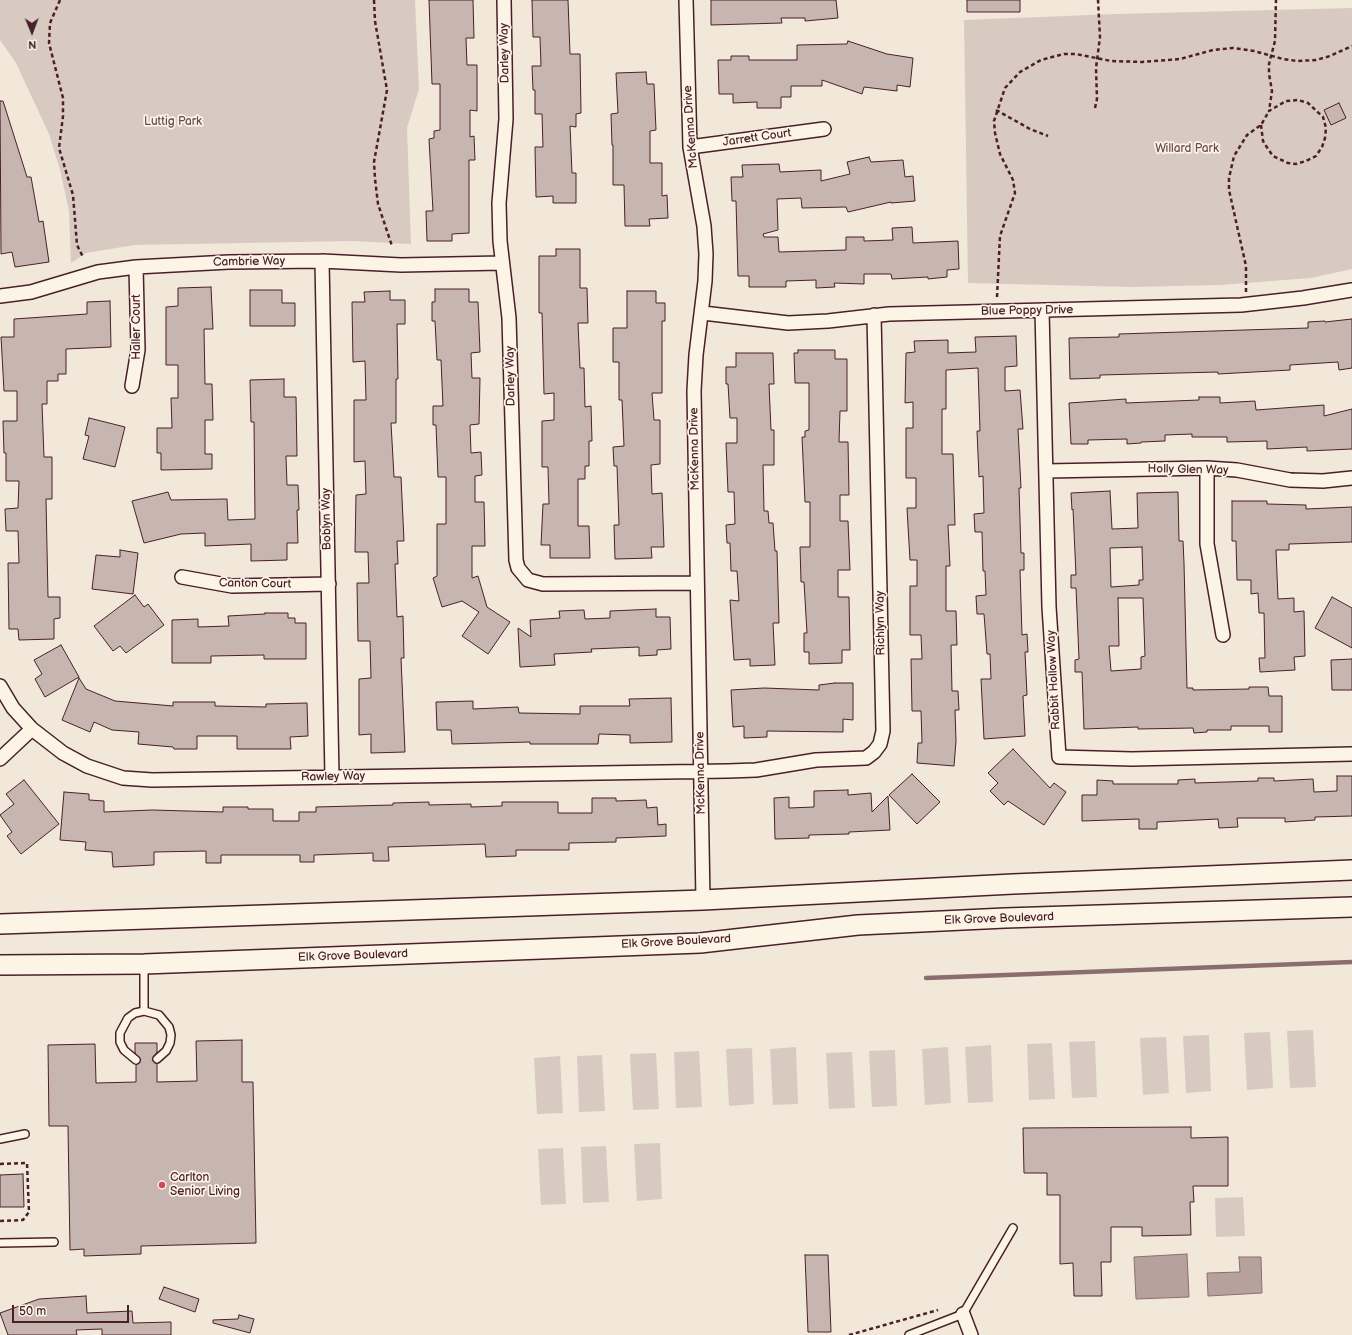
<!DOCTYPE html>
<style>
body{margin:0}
#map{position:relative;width:1352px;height:1335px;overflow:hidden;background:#f1e8da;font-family:"Balsamiq Sans",sans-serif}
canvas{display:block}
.north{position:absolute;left:12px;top:12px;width:40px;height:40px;-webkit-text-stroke:3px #fcf5e5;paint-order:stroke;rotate:179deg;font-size:11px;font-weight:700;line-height:16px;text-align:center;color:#4a1f2b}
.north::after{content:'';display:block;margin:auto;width:14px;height:18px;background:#4a1f2b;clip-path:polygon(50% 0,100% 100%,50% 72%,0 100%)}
.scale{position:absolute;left:12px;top:1305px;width:117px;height:18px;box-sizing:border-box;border:2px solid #4a1f2b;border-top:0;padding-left:5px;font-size:12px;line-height:14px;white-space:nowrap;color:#4a1f2b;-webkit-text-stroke:3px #fcf5e5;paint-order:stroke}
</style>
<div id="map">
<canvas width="1352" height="1335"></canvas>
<div class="north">N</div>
<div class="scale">50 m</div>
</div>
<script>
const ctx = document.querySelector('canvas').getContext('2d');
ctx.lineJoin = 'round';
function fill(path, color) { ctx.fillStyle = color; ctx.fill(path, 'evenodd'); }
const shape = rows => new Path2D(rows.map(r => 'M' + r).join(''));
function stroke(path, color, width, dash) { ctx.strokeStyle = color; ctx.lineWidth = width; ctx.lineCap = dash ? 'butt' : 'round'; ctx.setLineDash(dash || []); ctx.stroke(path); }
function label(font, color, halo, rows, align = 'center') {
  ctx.font = font + ' "Balsamiq Sans",sans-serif'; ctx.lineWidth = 3.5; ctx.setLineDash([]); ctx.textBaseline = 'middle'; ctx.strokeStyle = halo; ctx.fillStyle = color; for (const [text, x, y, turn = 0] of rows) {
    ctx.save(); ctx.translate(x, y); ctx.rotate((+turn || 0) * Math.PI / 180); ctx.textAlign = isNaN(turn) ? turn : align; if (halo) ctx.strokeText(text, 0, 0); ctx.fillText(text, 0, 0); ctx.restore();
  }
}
const green = shape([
 [0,0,415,0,419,89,407,128,411,244,352,241,134,245,86,253,71,263,69,211,60,170,49,134,16,63,0,40],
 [1352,8,1352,269,1311,278,1220,285,1132,287,968,283,964,20,1115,14],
 [1313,1030,1316,1087,1290,1088,1287,1031],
 [1270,1032,1273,1088,1247,1090,1244,1033],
 [1209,1035,1211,1091,1186,1093,1183,1036],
 [1166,1037,1169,1093,1143,1095,1140,1038],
 [1095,1041,1097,1097,1072,1098,1069,1042],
 [1052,1043,1055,1099,1029,1100,1027,1044],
 [991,1045,993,1102,968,1103,965,1047],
 [796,1047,798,1104,773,1105,770,1049],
 [948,1047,951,1103,925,1105,922,1049],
 [752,1048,754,1104,729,1106,726,1049],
 [895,1050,897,1106,872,1107,869,1051],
 [699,1051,702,1107,676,1108,674,1052],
 [852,1052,855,1108,829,1109,826,1053],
 [656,1053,659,1109,633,1110,630,1054],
 [602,1055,605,1111,579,1112,577,1056],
 [560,1056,563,1113,537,1114,534,1058],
 [660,1143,662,1199,637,1201,634,1144],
 [606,1146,609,1202,583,1203,581,1147],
 [563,1148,566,1204,541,1205,538,1149],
 [1243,1197,1245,1236,1216,1237,1215,1198]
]);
const water = shape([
 [1187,1254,1189,1297,1136,1299,1134,1257,1187,1254],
 [1239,1257,1261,1257,1262,1293,1208,1296,1207,1273,1240,1272,1239,1257]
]);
const stream = shape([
 [926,978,1352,962]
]);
const building = shape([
 [429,0,473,0,474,38,466,38,467,65,477,65,477,111,470,110,470,137,474,136,475,160,469,160,469,233,452,234,452,241,427,241,426,211,433,211,429,139,434,138,434,131,440,130,440,84,432,84,429,0],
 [532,0,568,0,570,54,580,54,581,113,576,114,576,127,570,126,572,173,576,173,576,203,553,203,553,196,536,197,535,147,543,147,542,114,535,114,535,90,533,90,532,66,541,66,540,37,533,37,532,0],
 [711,0,836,0,838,18,805,21,805,18,781,18,782,23,711,25,711,0],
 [967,0,1020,0,1020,12,967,12,967,0],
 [848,41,887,54,913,58,910,87,897,85,897,91,864,87,862,94,822,80,822,86,791,86,791,97,781,97,781,108,757,108,757,102,733,103,733,94,719,94,718,60,731,60,731,56,749,56,749,60,797,60,797,45,847,44,848,41],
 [646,72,647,84,654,84,656,130,650,131,650,163,662,163,662,196,667,195,668,218,649,219,650,226,625,226,624,185,613,185,613,145,612,145,611,114,618,113,616,73,646,72],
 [0,101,3,101,27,177,31,177,39,222,43,221,49,262,15,267,12,252,1,254,0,101],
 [1339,103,1346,118,1331,125,1324,110,1339,103],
 [869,157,871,162,903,160,905,177,913,176,915,201,891,203,891,202,848,212,846,207,802,208,801,198,777,199,778,230,763,234,764,237,778,237,779,252,846,250,846,237,864,237,864,241,893,240,892,228,912,227,913,243,958,241,959,269,947,270,947,277,928,279,928,277,892,279,891,274,864,274,864,284,834,283,835,287,816,288,816,280,786,281,786,287,749,287,749,276,738,276,736,201,732,201,731,177,743,177,742,165,779,164,780,172,821,170,821,181,850,174,847,162,869,157],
 [556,249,580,249,580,288,587,288,588,323,578,323,580,368,584,368,585,407,591,406,592,441,589,441,589,466,585,466,585,479,578,479,578,526,589,526,590,558,550,558,550,545,541,545,543,504,549,504,548,467,542,467,542,421,554,420,554,393,544,394,542,313,539,313,539,256,556,256,556,249],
 [211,287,213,329,204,329,205,384,212,384,213,420,205,420,205,454,212,454,212,469,161,470,161,453,157,453,157,428,172,428,171,398,178,398,178,365,166,365,166,307,178,306,178,288,211,287],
 [435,289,469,289,469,302,478,302,480,352,471,353,472,378,480,378,479,424,470,425,471,453,481,452,482,475,475,476,475,502,484,502,485,546,472,546,472,578,478,576,487,607,510,622,488,654,462,636,479,612,462,601,442,607,433,578,437,576,437,524,446,524,446,477,438,477,436,425,433,425,433,406,443,406,441,360,437,360,435,321,432,321,432,302,435,302,435,289],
 [250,290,282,290,282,303,295,303,295,326,250,326,250,290],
 [390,291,390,300,405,300,405,324,397,324,398,379,396,379,396,423,391,423,394,477,401,477,404,541,397,541,398,564,395,564,397,617,403,616,404,658,401,658,405,752,371,753,371,734,359,735,359,679,371,678,370,641,358,641,357,583,369,583,368,552,355,552,356,495,366,494,365,461,354,462,354,400,366,400,365,361,353,362,352,302,365,302,364,292,390,291],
 [627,291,656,291,656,303,665,303,665,321,662,321,662,393,652,393,654,420,660,420,660,464,651,465,652,494,662,493,664,547,651,547,652,558,615,559,614,525,619,525,617,466,614,466,613,447,624,446,622,400,619,400,619,362,613,362,613,328,627,328,627,291],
 [110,301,111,347,66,349,66,374,58,374,58,381,47,381,47,404,42,404,44,457,52,457,52,499,46,499,48,597,60,597,60,618,54,619,54,639,19,640,18,629,9,629,8,563,19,563,18,531,6,531,5,509,18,508,19,481,6,481,6,453,4,453,3,421,17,421,17,391,4,391,1,337,14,337,14,319,87,314,87,302,110,301],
 [1352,319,1352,368,1339,370,1338,362,1290,365,1290,370,1218,374,1218,372,1100,375,1100,378,1070,379,1069,338,1119,337,1119,334,1308,328,1308,322,1325,321,1325,322,1352,319],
 [1016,336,1017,366,1005,367,1005,391,1020,390,1023,429,1018,429,1021,488,1019,488,1021,553,1024,553,1024,570,1020,570,1022,635,1027,634,1028,652,1025,652,1027,695,1023,696,1025,736,984,739,981,679,991,679,990,654,987,654,984,614,977,614,976,596,986,595,985,571,983,571,982,532,975,532,974,514,984,513,983,476,979,477,977,431,980,431,978,368,946,370,946,409,942,409,942,454,953,454,955,525,948,525,950,566,946,566,946,611,956,611,957,645,951,645,952,691,958,691,959,710,955,710,956,741,954,766,917,763,918,743,922,743,921,711,912,711,911,659,922,659,921,635,910,635,910,586,917,586,917,560,910,560,908,526,907,508,916,508,916,478,906,478,906,428,913,428,913,402,905,403,906,353,915,352,914,341,948,340,948,353,976,352,975,337,1016,336],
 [798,350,835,350,835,359,847,359,847,411,840,411,839,442,848,442,849,495,840,495,840,521,848,521,850,570,838,570,838,597,849,597,850,650,842,650,842,663,809,664,809,652,804,652,804,633,807,633,804,582,801,582,800,547,810,547,810,502,805,502,802,437,805,437,805,431,809,430,809,383,795,383,794,353,798,353,798,350],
 [736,353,773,353,774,384,769,384,771,430,774,430,774,465,763,465,764,511,768,511,769,523,773,523,775,551,777,551,779,623,773,623,775,665,750,666,750,659,734,660,730,600,739,601,737,571,731,571,730,543,727,543,726,525,735,524,734,492,728,492,726,443,737,443,737,418,730,418,728,384,726,384,726,367,736,367,736,353],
 [284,379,284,397,296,397,297,456,286,456,287,485,298,485,299,510,297,510,298,543,287,543,287,560,251,561,251,544,205,546,205,533,181,534,144,543,132,501,168,492,171,500,227,499,228,520,255,519,254,422,251,422,250,380,284,379],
 [1199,397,1220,397,1220,403,1255,401,1256,410,1324,405,1324,416,1352,409,1352,449,1307,451,1307,447,1267,449,1267,441,1227,442,1227,437,1192,437,1192,434,1165,435,1165,441,1141,442,1141,443,1127,444,1127,439,1088,440,1088,444,1071,444,1069,403,1126,399,1126,403,1199,400,1199,397],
 [89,418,125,427,115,467,83,459,89,436,85,435,89,418],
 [1110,491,1112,529,1138,528,1137,493,1178,492,1179,541,1183,541,1184,563,1187,688,1193,688,1193,690,1249,689,1249,687,1268,687,1269,696,1282,696,1282,732,1269,732,1269,726,1231,726,1231,730,1207,730,1207,732,1194,733,1193,728,1138,729,1138,727,1084,729,1082,672,1075,672,1075,660,1079,659,1078,635,1076,588,1071,588,1071,575,1076,575,1073,509,1072,510,1071,493,1110,491],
 [1142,547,1143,580,1139,580,1139,585,1111,587,1110,548,1142,547],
 [1118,598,1143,598,1145,656,1141,657,1141,669,1111,671,1109,646,1119,646,1118,598],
 [1232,501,1267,501,1267,504,1306,505,1306,509,1352,507,1352,542,1289,544,1289,550,1276,550,1278,599,1294,598,1294,612,1304,611,1305,656,1294,657,1295,670,1260,672,1259,658,1265,658,1264,613,1259,613,1258,593,1251,594,1251,580,1237,580,1236,541,1232,541,1232,501],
 [120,550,138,553,133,594,92,589,96,555,120,557,120,550],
 [135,595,144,607,148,604,164,625,126,653,120,646,113,651,94,626,135,595],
 [1332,597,1352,608,1352,648,1315,628,1332,597],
 [656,609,656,617,670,617,671,649,657,650,657,655,639,656,639,647,591,649,592,652,554,654,555,665,520,667,518,628,531,637,530,620,560,618,559,611,584,610,585,619,610,618,610,611,656,609],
 [265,613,288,613,288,618,295,618,295,623,306,623,306,659,264,659,264,655,211,656,211,663,172,663,172,620,198,619,198,627,229,626,228,616,265,614,265,613],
 [61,645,79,677,45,697,35,679,42,674,34,660,61,645],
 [1352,659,1352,690,1332,690,1331,660,1352,659],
 [79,678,86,689,115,701,173,706,173,702,215,702,215,706,266,707,266,704,307,703,308,736,290,737,291,749,237,749,237,736,197,736,197,749,174,749,173,747,138,744,139,732,112,730,94,722,90,732,62,720,79,678],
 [835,683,853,683,853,720,843,719,843,732,767,731,767,737,744,738,744,726,733,727,731,690,764,688,819,690,819,685,835,683],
 [671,698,672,742,630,743,630,735,599,734,598,744,530,744,530,742,452,744,451,730,437,730,436,702,473,701,473,709,518,707,519,713,580,714,580,706,630,706,629,699,671,698],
 [1013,749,1050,788,1054,783,1066,792,1044,825,1008,801,1004,805,990,791,998,783,988,773,1013,749],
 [912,774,940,802,917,824,889,795,912,774],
 [1337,776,1352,776,1352,816,1315,817,1315,820,1285,822,1285,818,1237,818,1238,827,1219,828,1218,819,1157,822,1157,829,1139,829,1139,819,1082,821,1082,795,1097,795,1097,780,1113,781,1113,784,1178,784,1178,780,1195,779,1195,783,1258,781,1258,778,1274,778,1274,781,1313,779,1314,792,1337,791,1337,776],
 [24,780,59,824,21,854,7,836,12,832,0,815,14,804,6,794,24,780],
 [848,790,848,795,871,793,872,812,888,796,890,830,849,832,849,834,809,835,809,838,775,839,774,798,789,797,789,808,814,807,814,791,848,790],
 [64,792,89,794,89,800,104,801,104,812,152,810,223,812,223,807,248,807,248,809,273,809,273,821,299,821,299,812,316,812,316,807,393,805,393,803,429,802,429,805,471,804,471,807,502,806,502,802,558,802,558,813,592,813,592,798,616,798,616,801,646,800,647,808,657,807,658,825,666,824,666,836,616,838,616,842,569,843,569,850,516,850,516,856,486,857,485,844,388,847,389,861,373,861,373,853,314,855,314,862,300,862,300,855,221,855,221,863,206,863,206,851,154,852,154,865,113,867,112,852,85,850,86,842,60,840,64,792],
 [242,1040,242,1082,253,1082,256,1243,141,1246,141,1254,84,1256,84,1249,70,1250,68,1126,49,1126,48,1045,95,1044,96,1083,136,1082,136,1065,141,1060,135,1053,135,1043,157,1043,157,1052,152,1060,157,1064,157,1082,197,1081,196,1041,242,1040],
 [1191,1127,1191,1138,1228,1137,1228,1186,1193,1186,1194,1202,1190,1202,1191,1235,1142,1236,1142,1227,1111,1227,1111,1262,1101,1262,1102,1296,1074,1296,1073,1263,1060,1264,1060,1195,1047,1195,1047,1173,1024,1173,1023,1128,1191,1127],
 [23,1174,24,1207,0,1207,0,1175,23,1174],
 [805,1255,828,1255,831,1332,808,1332,805,1255],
 [164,1287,199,1299,195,1312,159,1299,164,1287],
 [86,1296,87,1313,132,1311,133,1323,171,1322,171,1335,102,1335,102,1329,76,1330,77,1335,8,1335,0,1313,39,1299,86,1296],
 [239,1315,254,1319,250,1333,213,1323,213,1320,238,1319,239,1315]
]);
const path = shape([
 [60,0,50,23,49,43,63,98,63,116,59,148,73,195,77,245,83,257],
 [374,0,375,21,387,90,374,162,375,179,378,204,392,246],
 [1095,108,1097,99,1096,68,1100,37,1098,0],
 [996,110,1030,129,1048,136],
 [1261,125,1263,141,1268,149,1273,156,1288,163,1296,164,1306,161,1316,156,1322,147,1325,138,1326,128,1323,117,1308,103,1298,100,1286,101,1269,111,1272,91,1269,74,1269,64,1275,41,1276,0],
 [1246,292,1246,266,1229,190,1229,178,1234,156,1247,135,1261,125,1269,111],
 [997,297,1000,236,1015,193,1013,180,1000,154,995,133,994,121,1005,88,1020,72,1041,60,1064,54,1076,54,1111,61,1142,62,1180,59,1213,50,1233,48,1254,51,1283,59,1298,61,1316,60,1330,56,1352,46],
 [0,1164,27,1163,29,1212,23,1220,0,1221],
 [849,1335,938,1310]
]);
const service = shape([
 [144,1011,144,965],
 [136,1060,124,1050,120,1042,120,1033,128,1018,135,1013,144,1011,159,1015,169,1027,171,1035,170,1043,166,1051,157,1059],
 [0,1139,25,1134],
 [0,1243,54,1242],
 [909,1335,963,1314,1013,1228]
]);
const minor = shape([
 [504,0,506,119,499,203,500,241,509,318,516,560,518,568,528,580,543,584,697,583],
 [686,0,690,147,704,226,706,254,705,281,696,355,694,391,703,900],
 [690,147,824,129],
 [322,261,332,777],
 [0,296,31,292,98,272,136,267,229,262,322,261,401,265,502,263],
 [1042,310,1049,607,1059,757,1132,759,1352,754],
 [703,313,788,323,828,321,889,314,1241,305,1303,298,1352,290],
 [132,386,138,350,136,267],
 [1207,468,1207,544,1223,635],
 [1046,471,1207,468,1237,470,1290,480,1323,481,1352,478],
 [182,577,232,586,329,584],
 [0,686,13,708,32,729,63,753,87,766,123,778,152,780,728,771,756,770,816,760,866,758,874,752,880,744,883,731,874,315],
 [0,759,32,729],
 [963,1314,971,1335]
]);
const secondary = shape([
 [0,924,703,900,1013,884,1352,870],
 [0,965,144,964,700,943,858,925,1005,918,1352,907]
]);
const markers = [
 [162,1185,4,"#d1495b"]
];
const streetNames = [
 ["Darley Way",505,53,-91],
 ["McKenna Drive",691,127,-94],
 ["Jarrett Court",757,138,-8],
 ["Cambrie Way",249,262,-1],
 ["Blue Poppy Drive",1027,311,-1],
 ["Haller Court",137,327,-90],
 ["Darley Way",511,376,-91],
 ["McKenna Drive",695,449,-91],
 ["Holly Glen Way",1188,470,1],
 ["Boblyn Way",327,519,-91],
 ["Canton Court",255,584,1],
 ["Richlyn Way",881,623,-91],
 ["Rabbit Hollow Way",1054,680,-93],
 ["McKenna Drive",701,773,-91],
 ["Rawley Way",333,777,-1],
 ["Elk Grove Boulevard",999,919,-2],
 ["Elk Grove Boulevard",676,942,-3],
 ["Elk Grove Boulevard",353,956,-2]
];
const parkNames = [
 ["Luttig Park",173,122],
 ["Willard Park",1187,149]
];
const poiNames = [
 ["Carlton",170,1178],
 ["Senior Living",170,1192]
];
fill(green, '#d8cac0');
fill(water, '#b6a19c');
stroke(water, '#8b6d6f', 1);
stroke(stream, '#8b6d6f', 4.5);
fill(building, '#c7b6af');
stroke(building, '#4a1f2b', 1);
stroke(service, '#4a1f2b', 10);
stroke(minor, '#4a1f2b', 16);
stroke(secondary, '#4a1f2b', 22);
stroke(path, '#4a1f2b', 2.5, [4, 3]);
stroke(service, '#fcf5e5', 7);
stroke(minor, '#fcf5e5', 13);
stroke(secondary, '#fcf5e5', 19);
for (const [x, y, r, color] of markers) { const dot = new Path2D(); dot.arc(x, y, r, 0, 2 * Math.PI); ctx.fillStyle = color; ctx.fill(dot); stroke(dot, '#fcf5e5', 1.5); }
label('12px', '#4a1f2b', '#fcf5e5', streetNames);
label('12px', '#6e4a50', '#fcf5e5', parkNames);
label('12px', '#4a1f2b', '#fcf5e5', poiNames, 'left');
</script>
